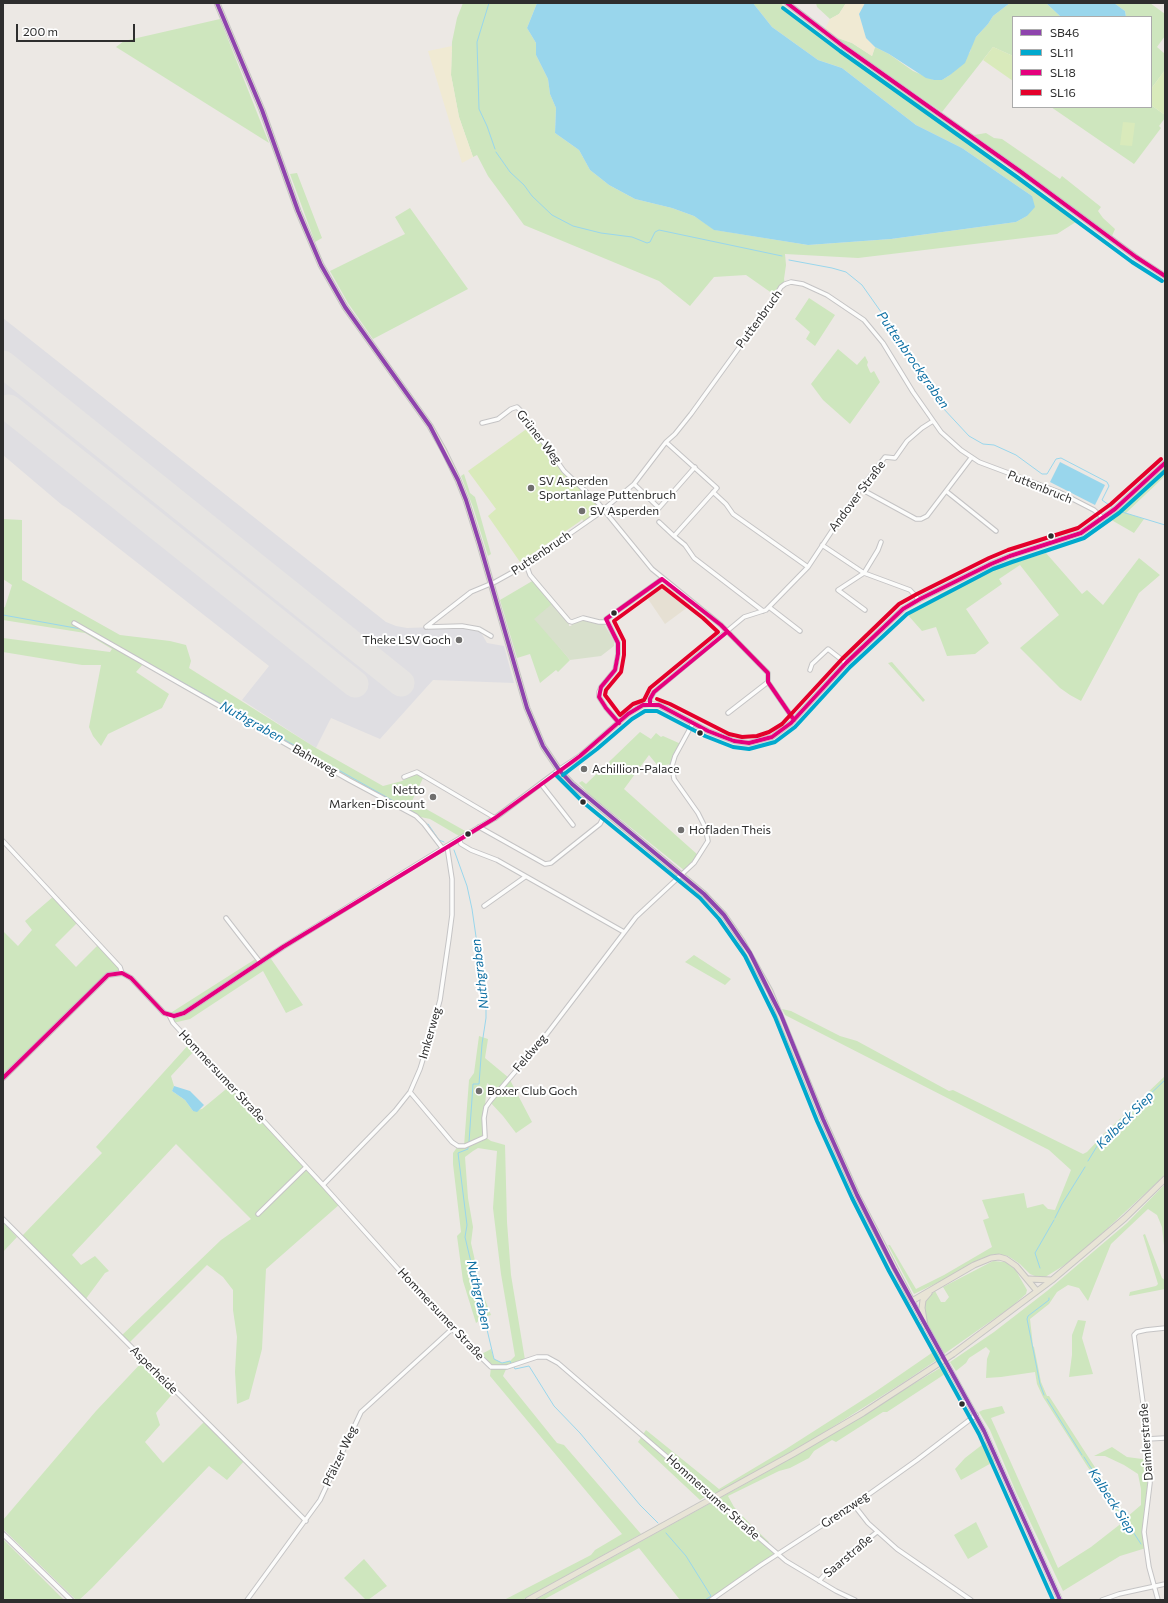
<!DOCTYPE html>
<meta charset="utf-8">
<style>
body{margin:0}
#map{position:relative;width:1168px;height:1603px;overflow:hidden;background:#ece8e4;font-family:Commissioner,sans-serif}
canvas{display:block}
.frame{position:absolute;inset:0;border:4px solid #2e2e2e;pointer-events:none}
.legend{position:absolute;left:1012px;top:16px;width:140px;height:92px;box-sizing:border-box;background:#fff;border:1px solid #ababab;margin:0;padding:5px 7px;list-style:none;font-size:12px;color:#2e2e2e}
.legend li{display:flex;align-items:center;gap:8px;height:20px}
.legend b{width:20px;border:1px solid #ababab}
.scale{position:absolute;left:16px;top:24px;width:119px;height:18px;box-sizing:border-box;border:2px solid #2e2e2e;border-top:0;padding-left:5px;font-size:12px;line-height:14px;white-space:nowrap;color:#2e2e2e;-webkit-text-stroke:3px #fff;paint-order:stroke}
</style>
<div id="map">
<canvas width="1168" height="1603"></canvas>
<div class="frame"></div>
<ul class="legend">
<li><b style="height:5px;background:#8e44ad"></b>SB46</li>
<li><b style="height:5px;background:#00a9ce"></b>SL11</li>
<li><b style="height:5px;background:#e5007d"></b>SL18</li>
<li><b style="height:5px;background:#e4002b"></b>SL16</li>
</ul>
<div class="scale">200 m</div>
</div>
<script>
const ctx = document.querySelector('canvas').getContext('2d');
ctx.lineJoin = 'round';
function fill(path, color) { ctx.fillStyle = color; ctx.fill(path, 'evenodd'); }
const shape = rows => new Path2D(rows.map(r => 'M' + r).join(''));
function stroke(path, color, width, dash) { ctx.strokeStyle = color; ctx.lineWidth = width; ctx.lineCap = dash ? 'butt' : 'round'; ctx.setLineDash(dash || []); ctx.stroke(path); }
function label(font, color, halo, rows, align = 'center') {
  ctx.font = font + ' Commissioner,sans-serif'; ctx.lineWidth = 4; ctx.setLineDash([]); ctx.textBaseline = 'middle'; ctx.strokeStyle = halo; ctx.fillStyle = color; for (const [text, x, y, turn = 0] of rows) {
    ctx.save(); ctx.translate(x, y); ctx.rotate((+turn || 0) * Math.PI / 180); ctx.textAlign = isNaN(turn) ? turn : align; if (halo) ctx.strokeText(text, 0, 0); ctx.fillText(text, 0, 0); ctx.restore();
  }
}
const education = shape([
 [663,584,666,584,692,604,665,624,646,596]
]);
const airport = shape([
 [3,318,386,622,396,626,407,628,462,626,479,629,487,643,504,646,514,683,433,680,380,739,331,718,316,748,242,700,269,666,70,510,62,505,3,455]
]);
const green = shape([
 [463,3,537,3,527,28,536,43,536,55,548,79,550,94,556,108,555,133,579,150,590,170,609,185,635,199,672,208,694,216,715,230,808,245,891,239,1016,222,1027,216,1032,196,962,148,916,125,842,68,818,60,772,27,753,3,780,3,842,50,928,110,1079,220,1057,234,858,258,785,254,786,265,784,279,785,284,776,296,746,275,714,277,690,306,659,281,524,225,488,176,477,155,473,157,459,117,451,75,452,42,457,18],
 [816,3,846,3,839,14,830,19,817,7],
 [1010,3,1046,3,1061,17,1013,17,1013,56,993,47,942,112,842,43,838,38,852,43,872,56,875,47,889,54,913,71,934,80,942,80,950,75,970,52,972,44,976,37,988,24,993,16],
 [1114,3,1150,3,1165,14,1165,36,1157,47,1165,54,1165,70,1151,89,1151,17,1126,17,1125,11],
 [220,19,269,143,116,47,124,41],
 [1151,105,1165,115,1165,118,1159,126,1161,128,1134,164,1051,107,1151,107],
 [986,133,994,138,1002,139,1060,179,1062,176,1101,207,1098,211,1103,218,1115,229,1112,236,974,135],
 [297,173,322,238,315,242,290,174],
 [410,208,468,289,373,339,348,303,330,271,405,234,395,217],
 [809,298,835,315,815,346,806,339,810,332,795,319],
 [838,349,857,365,865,356,868,362,867,365,870,372,871,373,874,371,880,382,850,424,823,400,811,384],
 [1165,467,1165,476,1126,513,1144,519,1134,533,1108,518,1124,505],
 [464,474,470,493,475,497,491,554,488,556,473,507,461,476],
 [3,519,22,520,22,580,120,635,170,641,186,645,191,661,189,668,316,748,383,786,402,781,417,772,424,776,412,801,467,832,459,836,430,819,416,816,144,663,136,672,169,694,162,708,108,734,101,746,93,736,89,727,101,665,82,665,3,652,3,638,110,652,112,649,85,633,3,620,3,608,5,607,12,585,3,579],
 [1046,553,1082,594,1087,590,1103,605,1139,558,1160,575,1139,593,1081,701,1070,695,1060,688,1020,648,1059,615,1020,565,999,579,1002,584,966,609,989,643,975,654,947,656,936,627,922,631,907,614,942,593,1014,558,1017,562],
 [534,580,553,603,548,633,570,660,558,672,556,670,540,683,530,654,517,658,500,600],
 [892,662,925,700,923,702,888,663],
 [640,732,651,739,656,733,661,737,663,736,681,744,672,764,658,766,649,755,624,789,698,855,685,871,589,794,579,783,582,781,586,784],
 [54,896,78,922,55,945,76,967,99,944,120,967,122,973,112,973,3,1078,3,931,18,946,32,930,25,921],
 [694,955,731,979,725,985,685,962],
 [269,956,303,1005,286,1013,263,971,190,1019,173,1023,169,1015,172,1012,257,958,260,962],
 [782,1009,791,1011,840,1036,857,1041,949,1091,953,1090,1083,1154,1087,1152,1104,1134,1165,1076,1165,1175,1083,1251,1063,1266,1042,1279,1030,1274,1020,1264,1008,1256,995,1254,978,1260,945,1279,914,1294,888,1245,890,1245,916,1289,944,1275,992,1247,983,1220,989,1218,982,1200,1024,1193,1027,1208,1043,1204,1048,1209,1055,1210,1071,1170,1049,1150,785,1015],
 [479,1036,488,1039,485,1058,509,1078,532,1122,516,1133,503,1116,490,1102,498,1092,487,1083,484,1118,485,1137,491,1141,505,1145,507,1222,511,1275,525,1360,507,1367,503,1376,557,1443,564,1445,641,1534,522,1600,504,1600,591,1555,595,1550,622,1534,490,1376,491,1367,478,1356,491,1349,494,1359,502,1363,510,1361,515,1356,501,1274,493,1208,497,1151,478,1148,473,1151,465,1157,468,1198,473,1227,471,1243,482,1292,491,1315,484,1317,476,1323,463,1281,457,1236,461,1232,453,1164,453,1153,458,1146,464,1146,469,1080,474,1073],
 [191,1042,197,1048,171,1076,174,1086,172,1091,185,1100,193,1111,202,1109,231,1085,340,1204,266,1269,262,1349,249,1399,237,1404,235,1372,237,1337,233,1310,233,1290,223,1277,207,1265,128,1344,120,1337,221,1240,251,1219,176,1144,72,1255,81,1265,95,1256,109,1271,105,1273,85,1300,22,1236,102,1153,96,1147],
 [1165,1184,1165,1255,1162,1227,1157,1215,1148,1209,1111,1244,1088,1301,1079,1288,1068,1285,1057,1292,1049,1304,1030,1319,1033,1346,1034,1347,1041,1382,1047,1396,1049,1396,1127,1517,1141,1505,1141,1489,1138,1474,1124,1465,1105,1456,1094,1456,1112,1447,1127,1457,1150,1460,1150,1483,1144,1532,1146,1548,1120,1556,1063,1591,1016,1492,990,1430,979,1412,983,1410,1002,1406,1005,1413,991,1418,1058,1568,1091,1547,1123,1522,1043,1397,1037,1384,1035,1372,1001,1377,986,1378,987,1359,990,1351,986,1347,969,1358,966,1363,956,1371,950,1362,994,1332,1047,1291,1127,1223],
 [3,1222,17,1237,3,1252],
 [1145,1234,1162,1278,1165,1280,1165,1289,1129,1296,1130,1292,1156,1286,1158,1284,1143,1235],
 [993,1261,1005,1262,1015,1269,1027,1290,1026,1294,1011,1307,944,1354,925,1319,923,1304,929,1296,935,1291,941,1302,945,1302,949,1297,943,1287],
 [1078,1320,1086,1321,1082,1338,1093,1374,1069,1377,1072,1355,1072,1335],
 [936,1350,941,1357,904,1382,815,1438,714,1495,712,1493,700,1500,638,1442,646,1430,719,1489,786,1449,875,1392],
 [144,1360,175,1391,156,1413,160,1425,145,1442,163,1463,205,1421,245,1460,227,1480,209,1466,92,1588,79,1600,76,1600,3,1529,3,1520,96,1411],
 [945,1365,948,1372,887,1412,883,1412,836,1442,832,1440,814,1451,809,1458,790,1468,779,1471,728,1496,734,1507,753,1527,769,1542,766,1545,778,1555,711,1600,680,1600,639,1548,543,1600,535,1600,776,1467],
 [987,1441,995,1461,961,1480,955,1469,965,1458],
 [976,1522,988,1547,968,1559,954,1535],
 [3,1539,64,1600,3,1600],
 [364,1559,387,1586,368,1600,366,1600,344,1578]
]);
const sand = shape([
 [846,3,865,3,859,14,866,38,875,47,872,56,852,43,838,38,825,29,830,19,839,14],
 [452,46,451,75,459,117,473,157,462,163,428,51]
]);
const cemetery = shape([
 [553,603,569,623,569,626,571,626,573,623,582,620,604,624,614,641,614,646,601,656,570,660,534,619]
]);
const pitch = shape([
 [993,47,1013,56,1013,81,983,60],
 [1165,70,1165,115,1151,105,1151,89],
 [1123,122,1135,123,1132,146,1120,145],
 [532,425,564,471,599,504,598,514,585,523,582,519,579,522,520,562,488,516,496,509,468,471]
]);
const water = shape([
 [537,3,753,3,772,27,818,60,842,68,916,125,962,148,1032,196,1035,207,1027,216,1016,222,891,239,808,245,714,230,694,216,672,208,635,199,609,185,590,170,579,150,555,133,556,108,550,94,548,79,536,55,536,43,527,28],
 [865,3,1010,3,993,16,988,24,976,37,965,63,950,75,942,80,934,80,926,78,889,54,875,47,866,38,859,14],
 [1046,3,1114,3,1125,11,1126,17,1061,17],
 [1060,462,1105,485,1095,505,1050,482],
 [174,1086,190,1091,204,1105,197,1112,193,1111,185,1100,172,1091]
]);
const stream = shape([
 [489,3,477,42,479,109,487,126,495,149],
 [496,152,510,172,524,185,532,196,552,215,573,226,601,233,632,237,647,243,650,242,655,232,659,230,782,256],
 [789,260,832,268,846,272,862,285,898,336,932,393,942,407,969,436,983,444,994,445,1016,455,1042,474,1047,474,1056,459,1061,458,1107,482,1109,486,1102,500,1112,507],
 [1122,512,1165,525],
 [3,615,81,629],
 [91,631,415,813],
 [428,824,439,840,444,842],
 [454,850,467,886,472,909,486,1006,486,1018,482,1044,479,1084,473,1084,469,1142],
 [468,1147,468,1149,458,1153,467,1225,465,1237,494,1359,502,1363,510,1361,511,1363],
 [1088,1161,1099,1143,1165,1080],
 [1055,1218,1062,1204,1085,1167],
 [1040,1268,1035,1253,1054,1220],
 [514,1367,515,1369,529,1366,554,1406,580,1433,640,1505,658,1523],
 [1044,1395,1040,1384,1027,1319,1028,1316,1049,1300,1049,1298],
 [1047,1399,1082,1455],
 [1084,1457,1141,1544],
 [666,1533,686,1556,711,1596,705,1600]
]);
const runway = shape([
 [3,364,401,683],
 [9,408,355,684]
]);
const minor = shape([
 [482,423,498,419,511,409,517,407,521,411,564,471,599,504,652,569,721,625,768,673,768,682,794,720],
 [634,484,659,508,695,467],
 [861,489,916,519,921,519,927,516,971,458],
 [946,491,996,531],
 [713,492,726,504,733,514,808,567],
 [659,522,674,536,717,488,666,442],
 [674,536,685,545,694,558,763,611],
 [822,545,864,573,910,590,919,600],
 [526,564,530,575,569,621,572,622,583,618,599,622,606,622],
 [769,607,800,631],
 [865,610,838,590,864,573,878,550,881,542],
 [74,623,349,780,416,816,424,824,443,849],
 [426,627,471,592,495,582,522,567,598,514,634,484,666,442,675,434,691,414,770,305,781,287,785,284,791,282,803,284,827,295,864,320,883,343,913,392,941,432,961,450,979,462,1059,492,1094,510,1103,518],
 [428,627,462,626,479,629,491,636],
 [810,670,812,664,828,649,846,663],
 [650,704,650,699,654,692,744,617,766,610,808,567,855,496,885,457,895,458,907,441,922,428,933,421],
 [728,713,768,682],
 [619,723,606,708,599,697,599,692,601,687,615,670,618,654,618,643,606,619,662,579],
 [404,777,417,772,495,818],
 [541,784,573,825],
 [479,827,545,864,551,863,600,824,602,820],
 [459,839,461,844,471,850,497,860,624,932],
 [3,841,120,967,122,973],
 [484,906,525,877],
 [226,918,260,962],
 [169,1015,173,1023,323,1185,452,1329,491,1367,507,1367,537,1357,547,1357,558,1363,695,1481],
 [410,1092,452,1142,458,1146,465,1146,485,1137,484,1118,486,1107,491,1100,543,1039,636,917,694,863,708,841,705,827,698,813,674,779,672,766,675,756,693,723],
 [323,1185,395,1111,410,1092,420,1069,429,1040,440,1000,449,938,452,915,452,879,447,846],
 [258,1214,306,1167],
 [3,1219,306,1521],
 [1147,1439,1165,1438],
 [854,1505,868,1523,897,1549,971,1600],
 [729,1512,786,1561,836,1591,855,1600],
 [819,1581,827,1572,877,1532],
 [247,1600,320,1500,361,1412,452,1329],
 [711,1600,761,1565,858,1502,917,1460,976,1415],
 [1102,1600,1119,1594,1165,1584],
 [1158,1600,1149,1567,1144,1532,1150,1483,1150,1456,1134,1335,1137,1332,1146,1330,1165,1328]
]);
const tertiary = shape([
 [787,3,843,46,1021,172,1136,257,1165,276],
 [3,1078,108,975,122,973,131,978,164,1013,174,1016,184,1013,283,947,447,846,495,818,559,770,580,756,628,714,643,705,650,704,659,705,708,731,734,741,749,743,772,737,791,723,846,663,903,609,920,599,991,564,1010,556,1081,533,1115,509,1165,463],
 [3,1534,71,1600]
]);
const secondary = shape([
 [912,1301,984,1431,1060,1600]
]);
const primary = shape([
 [217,3,262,110,298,211,321,265,345,307,430,426,444,451,458,480,466,500,480,545,527,708,543,746,559,770,572,784,704,894,724,915,742,941,770,991,823,1119,857,1195,912,1301,974,1265,991,1258,999,1257,1006,1259,1016,1266,1037,1291],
 [1029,1279,1051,1280],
 [925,1326,922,1308,923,1300,929,1293],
 [953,1354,1052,1280,1125,1218,1165,1179],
 [528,1600,793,1454,863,1413,938,1364]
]);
const minorBridge = shape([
 [695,1481,729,1512]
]);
const primaryBridge = shape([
 [938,1364,953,1354]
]);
const bus1 = shape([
 [217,3,262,110,298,211,321,265,345,307,430,426,458,480,466,500,480,545,527,708,543,746,559,770,572,784,704,894,724,915,750,953,781,1015,823,1119,857,1195,894,1268,984,1431,1060,1600]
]);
const bus2 = shape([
 [783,8,840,51,1017,177,1132,262,1162,281],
 [555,774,584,803,700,898,719,919,745,956,775,1017,817,1121,852,1198,889,1271,979,1434,1053,1600],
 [563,775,597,749,632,719,645,711,657,711,705,736,733,747,749,749,775,742,795,727,850,667,907,614,993,569,1012,562,1084,538,1119,513,1165,471]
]);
const bus3 = shape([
 [787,3,843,46,1021,172,1136,257,1165,276],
 [662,579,721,625,768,673,768,682,794,720],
 [650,704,650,699,654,692,727,632],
 [619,723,606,708,599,697,601,687,615,670,618,654,618,643,606,619,662,579],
 [3,1078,108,975,122,973,131,978,164,1013,174,1016,184,1013,283,947,495,818,580,756,628,714,643,705,659,705,708,731,734,741,749,743,772,737,791,723,846,663,903,609,920,599,991,564,1010,556,1081,533,1115,509,1165,463]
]);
const bus4 = shape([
 [662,586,703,618,718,632,650,688,644,700,633,704,620,715,605,695,606,690,621,672,624,655,624,641,614,621,662,586],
 [657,699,670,704,729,734,742,737,757,736,769,732,782,724,842,659,899,604,917,594,989,558,1008,550,1078,528,1111,504,1161,459]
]);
const markers = [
 [531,488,4,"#706f6e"],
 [582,511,4,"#706f6e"],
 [1051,536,3.5,"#2e2e2e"],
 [614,613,3.5,"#2e2e2e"],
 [459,640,4,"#706f6e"],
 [700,733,3.5,"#2e2e2e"],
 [584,769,4,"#706f6e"],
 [433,797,4,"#706f6e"],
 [583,802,3.5,"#2e2e2e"],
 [681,830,4,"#706f6e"],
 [468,834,3.5,"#2e2e2e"],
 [479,1091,4,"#706f6e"],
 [962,1404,3.5,"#2e2e2e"]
];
const streetNames = [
 ["Puttenbruch",759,319,-54],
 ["Grüner Weg",539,437,52],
 ["Puttenbruch",1040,487,22],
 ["Andover Straße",857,496,-53],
 ["Puttenbruch",541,553,-34],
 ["Bahnweg",315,760,30],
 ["Imkerweg",430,1033,-74],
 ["Feldweg",530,1053,-50],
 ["Hommersumer Straße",222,1076,47],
 ["Hommersumer Straße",441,1314,47],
 ["Asperheide",154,1370,45],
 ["Daimlerstraße",1146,1442,-94],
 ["Pfälzer Weg",340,1456,-65],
 ["Hommersumer Straße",713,1497,42],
 ["Grenzweg",845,1510,-34],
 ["Saarstraße",848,1556,-40]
];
const poiNames = [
 ["SV Asperden",539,481],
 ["Sportanlage Puttenbruch",539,495],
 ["SV Asperden",590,511],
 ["Theke LSV Goch",451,640,"right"],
 ["Achillion-Palace",592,769],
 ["Netto",425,790,"right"],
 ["Marken-Discount",425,804,"right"],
 ["Hofladen Theis",689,830],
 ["Boxer Club Goch",487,1091]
];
const waterNames = [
 ["Puttenbrockgraben",913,360,55],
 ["Nuthgraben",252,722,29],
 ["Nuthgraben",480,974,-97],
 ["Kalbeck Siep",1125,1120,-45],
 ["Nuthgraben",479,1295,77],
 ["Kalbeck Siep",1112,1501,57]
];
fill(education, '#e6e0d3');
fill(airport, '#dfdee2');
fill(green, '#cee6be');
fill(sand, '#f0ead3');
fill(cemetery, '#d8e0cc');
fill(pitch, '#d9eabb');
fill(water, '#99d6ec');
stroke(stream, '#99d6ec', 1);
stroke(runway, '#e6e4e2', 27);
stroke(minor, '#c5c4c5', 5.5);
stroke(tertiary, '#c5c4c5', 6);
stroke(secondary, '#c5c4c5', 6);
stroke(primary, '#c6c5c4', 7);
stroke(minor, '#fcfcfb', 3.5);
stroke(tertiary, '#fcfcfb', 4);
stroke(secondary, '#fcfcfb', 4.5);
stroke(primary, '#e8e4d6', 5);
stroke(minorBridge, '#c5c4c5', 5.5, []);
stroke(primaryBridge, '#c6c5c4', 7, []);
stroke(minorBridge, '#fcfcfb', 3.5);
stroke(primaryBridge, '#e8e4d6', 5);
stroke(bus1, '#8e44ad', 4);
stroke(bus2, '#00a9ce', 4);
stroke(bus3, '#e5007d', 4);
stroke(bus4, '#e4002b', 4);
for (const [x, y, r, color] of markers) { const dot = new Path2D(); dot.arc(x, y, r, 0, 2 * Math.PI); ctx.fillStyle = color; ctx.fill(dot); stroke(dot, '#fff', 1.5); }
label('12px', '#2e2e2e', '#fff', streetNames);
label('12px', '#2e2e2e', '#fff', poiNames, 'left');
label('italic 13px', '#0d6fa3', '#fff', waterNames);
</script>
